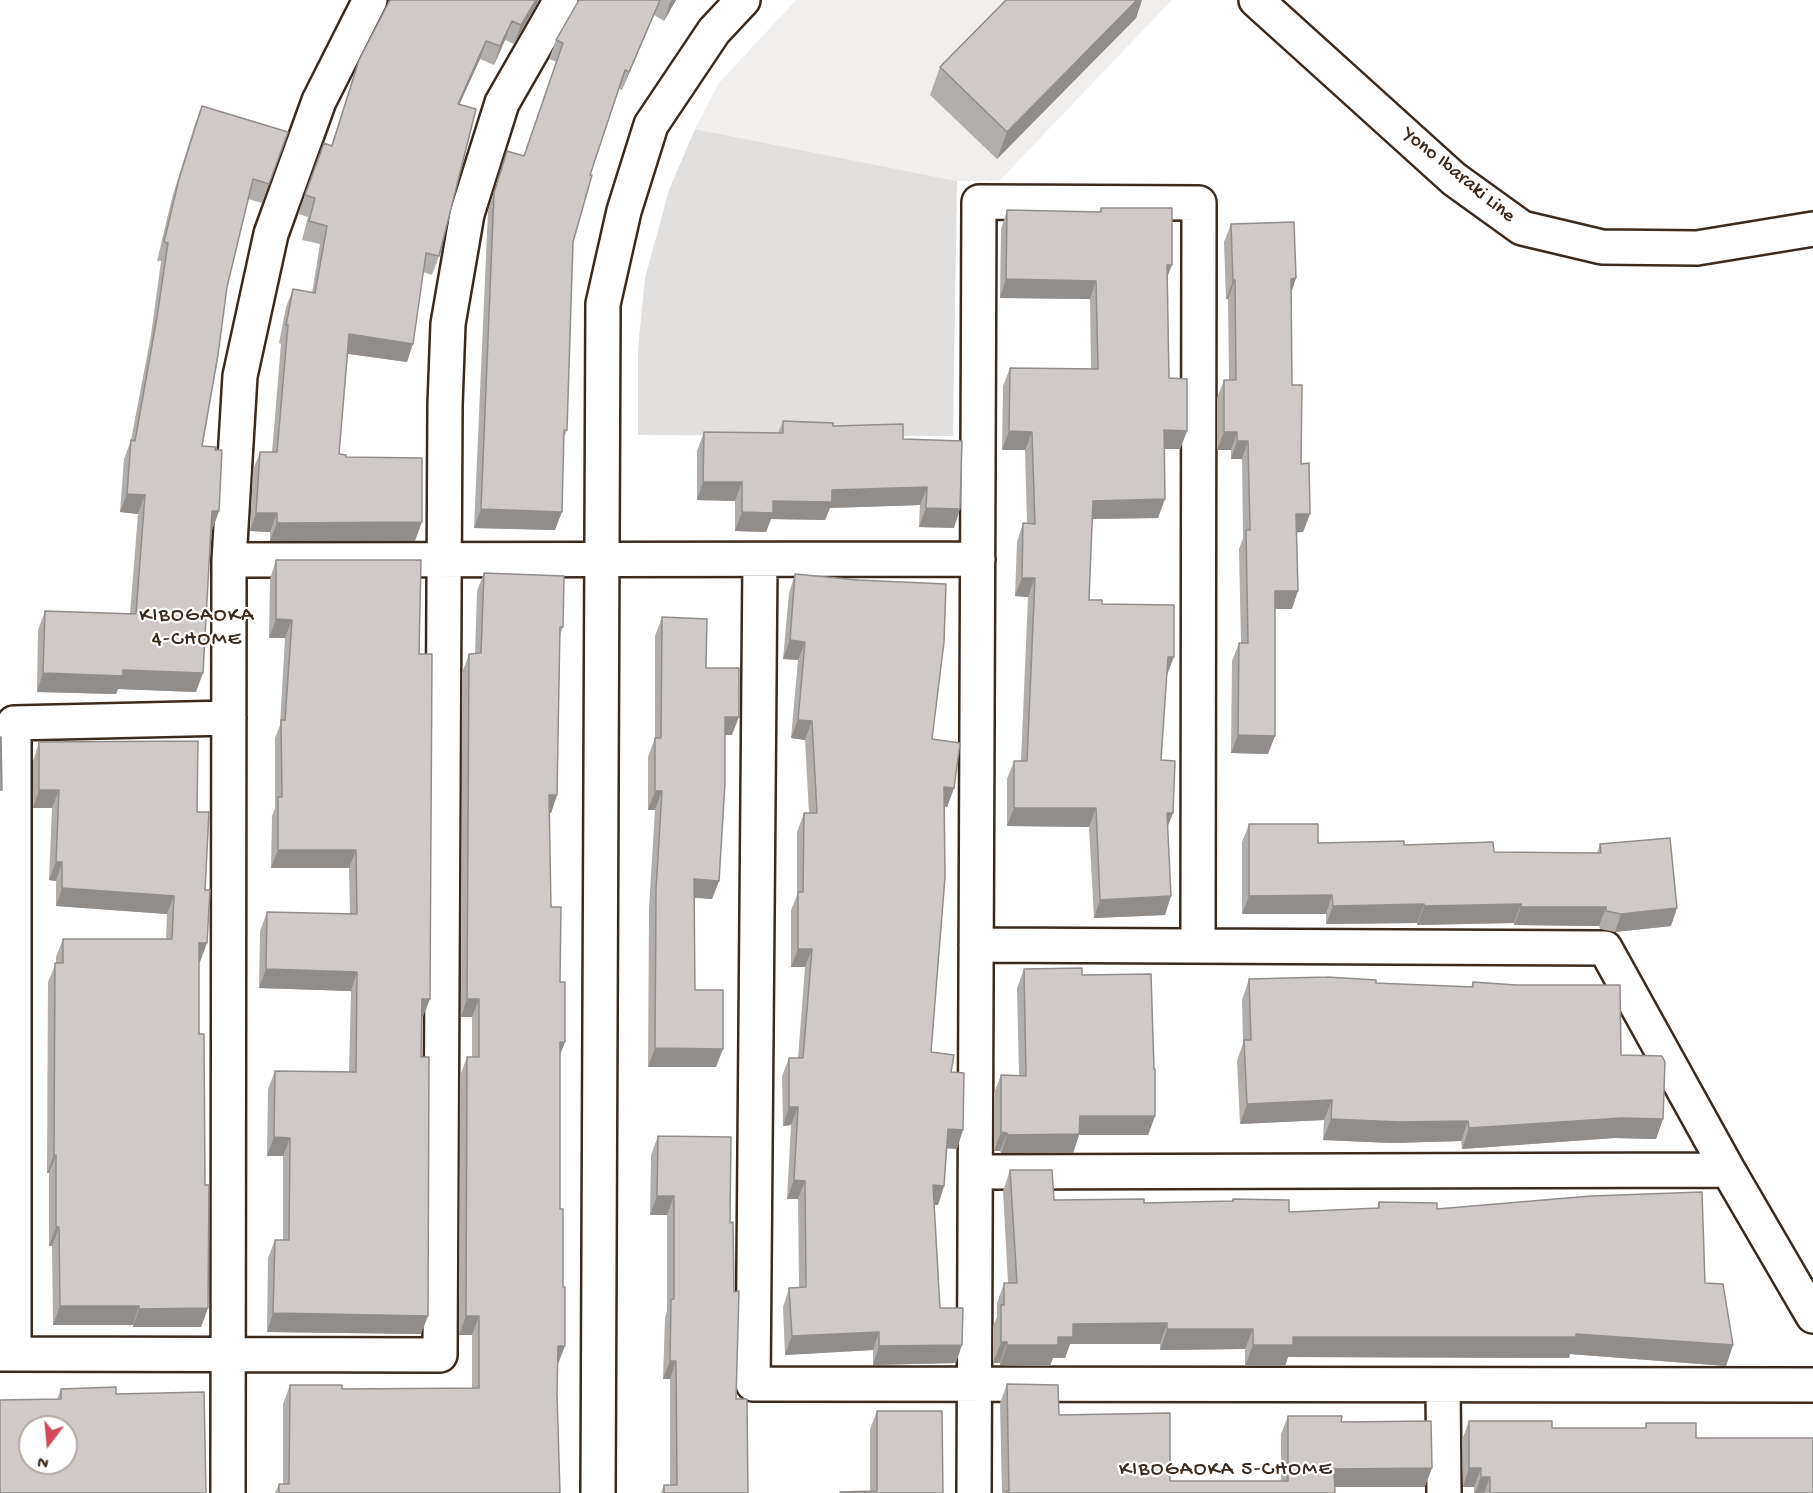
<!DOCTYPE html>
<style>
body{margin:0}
#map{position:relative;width:1813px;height:1493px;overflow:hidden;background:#fff;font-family:"Gochi Hand",sans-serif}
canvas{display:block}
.north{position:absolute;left:18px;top:1415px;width:60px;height:60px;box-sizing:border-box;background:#fff;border:2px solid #b1aaa5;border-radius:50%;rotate:196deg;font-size:16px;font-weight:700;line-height:24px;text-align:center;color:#3b2a1e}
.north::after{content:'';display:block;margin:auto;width:21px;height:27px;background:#d1495b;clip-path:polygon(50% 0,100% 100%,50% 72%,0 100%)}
</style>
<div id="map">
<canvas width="1813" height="1493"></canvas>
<div class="north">N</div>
</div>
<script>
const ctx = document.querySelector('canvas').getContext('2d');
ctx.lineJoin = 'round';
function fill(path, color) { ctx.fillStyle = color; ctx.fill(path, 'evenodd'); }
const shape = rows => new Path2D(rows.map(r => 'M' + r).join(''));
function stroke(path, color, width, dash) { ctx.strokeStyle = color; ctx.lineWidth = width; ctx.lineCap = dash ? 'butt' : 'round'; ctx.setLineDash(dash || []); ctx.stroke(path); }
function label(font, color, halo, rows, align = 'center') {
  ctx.font = font + ' "Gochi Hand",sans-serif'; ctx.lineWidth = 4.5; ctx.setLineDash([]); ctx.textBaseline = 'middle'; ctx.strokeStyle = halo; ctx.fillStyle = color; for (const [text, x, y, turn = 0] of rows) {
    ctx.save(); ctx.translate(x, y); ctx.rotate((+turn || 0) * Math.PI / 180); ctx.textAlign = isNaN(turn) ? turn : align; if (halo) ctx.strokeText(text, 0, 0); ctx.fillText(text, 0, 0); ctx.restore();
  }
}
const built = shape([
 [796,0,1172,0,999,181,957,181,695,129,718,84]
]);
const green = shape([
 [695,129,957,181,953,436,638,435,638,349,645,278,669,190]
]);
const minor = shape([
 [229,560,978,559],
 [760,560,753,1384,1813,1385],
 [976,945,1605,948,1728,1170,1813,1316],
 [976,1172,1728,1170],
 [0,1354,440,1355,445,405,448,324,467,214,502,103,561,0],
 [14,1354,14,723,229,718],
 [1443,1385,1444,1493],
 [228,1493,229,560,240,376,271,234,319,101,370,0],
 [974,1493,979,202,1199,203,1198,946]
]);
const tertiary = shape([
 [598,1493,603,304,624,211,651,125,714,31,743,0]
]);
const secondary = shape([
 [1256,0,1454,179,1522,228,1602,247,1697,248,1813,229]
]);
const wall = shape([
 [539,0,514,44,505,40,494,65,480,59,459,105,439,256,432,275,423,272,407,362,348,354,339,454,346,457,415,541,270,541,270,532,250,531,253,470,260,452,272,452,281,344,279,343,286,307,293,289,312,293,320,244,302,240,308,217,298,214,324,143,331,146,359,60],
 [579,0,676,0,664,21,654,15,622,90,619,89,590,175,573,242,567,430,564,437,555,530,474,528,488,211,507,151,524,156,557,62,549,59,556,40],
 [1006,0,1142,0,1136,18,997,159,930,95,940,67],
 [202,106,288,132,262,203,248,199,227,287,202,446,219,511,212,530,211,530,196,692,118,689,116,694,37,692,38,630,45,611,130,614,138,514,120,512,124,459,131,440,151,335,161,261,157,261,172,198,195,124],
 [1101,208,1167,277,1169,378,1187,431,1180,449,1164,449,1158,518,1092,519,1089,600,1102,604,1167,675,1161,760,1168,826,1165,915,1094,918,1089,827,1007,826,1007,779,1014,761,1021,761,1028,597,1015,596,1017,542,1023,523,1027,523,1025,450,1002,450,1003,386,1010,368,1091,369,1090,299,1000,298,1001,229,1007,210,1099,212],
 [1231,224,1296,278,1291,292,1292,385,1301,464,1310,514,1303,532,1297,532,1292,609,1275,609,1268,754,1231,753,1232,661,1239,643,1241,643,1239,549,1243,538,1242,459,1231,459,1231,450,1217,450,1217,398,1224,380,1229,380,1228,299,1226,299,1224,242],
 [783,421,833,426,903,439,954,528,919,527,920,505,830,508,825,520,771,519,766,532,735,531,735,501,697,500,697,451,704,432,778,433],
 [276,560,419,654,423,1017,422,1017,421,1057,421,1334,267,1332,268,1258,275,1240,283,1240,283,1156,267,1156,268,1089,275,1071,349,1072,351,991,259,988,260,931,267,912,350,914,349,868,271,868,272,816,275,808,275,738,280,725,285,638,269,638,270,579],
 [484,573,563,627,560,635,557,795,551,813,549,813,551,907,560,982,565,1042,560,1054,557,1393,560,1493,275,1493,279,1484,283,1484,283,1404,290,1385,342,1389,472,1388,472,1335,459,1335,460,1076,467,1057,472,1057,472,1017,461,1017,462,673,469,654,475,654,477,591],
 [795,574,932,739,954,788,947,807,944,806,931,1052,951,1072,957,1149,947,1148,944,1186,938,1205,934,1204,940,1308,956,1363,873,1365,873,1350,785,1355,783,1307,789,1288,799,1288,798,1199,787,1199,791,1125,783,1126,782,1076,789,1058,798,1058,805,967,791,967,791,910,797,895,797,832,804,813,809,813,805,740,791,738,798,660,783,659,789,593],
 [662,617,706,668,732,735,725,735,719,881,712,899,695,898,695,990,716,1067,648,1067,649,908,655,810,648,810,648,757,655,738,655,636],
 [39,742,197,812,200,962,199,962,199,1034,208,1308,201,1327,133,1327,133,1325,53,1325,52,1246,49,1246,49,1173,47,1173,48,982,56,963,56,957,63,939,166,939,167,914,56,906,56,881,49,880,52,808,33,808,33,761],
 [1249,824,1318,843,1404,845,1494,852,1597,853,1600,844,1671,926,1615,932,1600,929,1599,926,1514,925,1514,923,1417,925,1417,923,1326,924,1326,914,1242,914,1242,842],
 [1024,969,1082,975,1155,1116,1148,1135,1079,1135,1073,1153,1001,1153,1000,1151,994,1151,994,1093,1001,1075,1019,1075,1017,988],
 [1249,979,1471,987,1473,982,1621,1055,1663,1119,1656,1139,1614,1138,1462,1149,1461,1141,1392,1143,1323,1140,1324,1120,1240,1124,1237,1061,1243,1043,1242,1000],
 [658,1136,730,1223,736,1399,748,1493,661,1493,664,1485,670,1485,670,1379,663,1379,665,1318,667,1311,667,1215,650,1215,651,1155],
 [1010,1170,1054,1200,1144,1203,1232,1201,1233,1199,1289,1212,1377,1208,1379,1202,1437,1209,1705,1283,1733,1345,1726,1366,1570,1354,1569,1358,1288,1357,1285,1366,1245,1366,1245,1349,1160,1350,1160,1344,1070,1344,1065,1358,1053,1358,1050,1366,1000,1365,1000,1363,993,1363,993,1326,997,1317,997,1303,1004,1283,1008,1283,1003,1191],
 [1007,1384,1170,1481,1281,1481,1281,1434,1288,1416,1341,1422,1425,1487,1335,1487,1335,1493,1002,1493,1000,1403],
 [61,1389,116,1394,57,1399],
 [877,1411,943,1493,870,1492,870,1429],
 [1469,1421,1552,1428,1645,1428,1646,1423,1696,1438,1813,1493,1474,1493,1474,1487,1463,1487,1462,1440]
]);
const shadedWall = shape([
 [536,0,539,0,514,44,521,25],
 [660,0,654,15,622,90,629,72],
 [672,0,676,0,664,21,670,2],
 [1137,0,1142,0,1136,18,997,159,1007,132],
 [512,21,505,40,494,65,500,46],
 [486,41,480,59,451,123,458,104],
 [1167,265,1172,265,1165,283],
 [1296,278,1290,297,1291,279],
 [1006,279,1096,281,1090,299,1000,298],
 [1235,280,1228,299,1226,299,1233,281],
 [349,334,413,344,407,362,343,353],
 [1164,430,1187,431,1180,449,1157,449],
 [1009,431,1032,432,1025,450,1002,450],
 [1224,432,1237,432,1231,450,1217,450],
 [1237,441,1248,441,1242,459,1231,459],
 [703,482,742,482,735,501,697,500],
 [927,487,920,505,830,508,825,520,771,519,766,532,735,531,742,512,773,501,832,490],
 [127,494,145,495,138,514,120,512],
 [1165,499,1158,518,1086,519,1093,501],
 [926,508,960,509,954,528,919,527],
 [481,509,562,512,555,530,474,528],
 [212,511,219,511,212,530,205,529],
 [256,513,277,513,270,532,250,531],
 [1296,514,1310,514,1303,532,1290,533],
 [422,522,415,541,270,541,277,523],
 [1022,578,1035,578,1028,597,1015,596],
 [1275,591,1298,591,1292,609,1269,609],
 [276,619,292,620,285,638,269,638],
 [790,640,805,642,798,660,783,659],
 [1168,657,1174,657,1167,675,1161,675],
 [123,670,203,673,196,692,118,689,116,694,37,692,43,673],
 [725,717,739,717,732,735,718,735],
 [798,720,812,721,805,740,791,738],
 [1238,735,1275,736,1268,754,1231,753],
 [944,787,954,788,947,807,937,805],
 [39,790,59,790,52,808,33,808],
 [655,791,662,791,655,810,648,810],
 [549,795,557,795,551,813,542,813],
 [1014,808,1096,808,1089,827,1007,826],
 [1167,813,1173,813,1166,831],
 [278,850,356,850,349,868,271,868],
 [56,862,62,862,56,881,49,880],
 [694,879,719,881,712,899,688,897],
 [62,888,174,896,167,914,56,906],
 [1332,895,1326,914,1242,914,1249,896],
 [1171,896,1165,915,1094,918,1100,900],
 [1424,904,1417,923,1326,924,1333,906],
 [1521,904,1514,923,1417,925,1424,906],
 [1521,907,1606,907,1599,926,1514,925],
 [1677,908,1671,926,1615,932,1621,914],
 [199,943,207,943,200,962,193,961],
 [798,949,812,949,805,967,791,967],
 [266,969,357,972,351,991,259,988],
 [422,999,430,999,423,1017,415,1017],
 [467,999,479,999,472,1017,461,1017],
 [560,1042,565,1042,558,1060],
 [655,1048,723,1049,716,1067,648,1067],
 [1332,1100,1324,1120,1240,1124,1247,1104],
 [789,1107,798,1107,791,1125,783,1126],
 [1080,1116,1155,1116,1148,1135,1079,1135,1073,1153,1001,1153,1007,1135],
 [1621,1118,1663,1119,1656,1139,1614,1138,1462,1149,1469,1128],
 [1331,1119,1468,1121,1461,1141,1392,1143,1323,1140],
 [948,1129,963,1130,957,1149,941,1148],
 [1001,1132,1007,1133,1000,1151,994,1151],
 [274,1137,290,1138,283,1156,267,1156],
 [54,1155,56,1155,49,1173,47,1173],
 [794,1180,805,1181,798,1199,787,1199],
 [933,1185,944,1186,938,1205,926,1204],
 [657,1196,674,1196,667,1215,650,1215],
 [56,1227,59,1227,52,1246,49,1246],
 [60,1306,139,1306,133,1325,53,1325],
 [208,1308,201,1327,133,1327,139,1309],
 [273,1313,428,1316,421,1334,267,1332],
 [466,1316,479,1316,472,1335,459,1335],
 [1167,1323,1160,1344,1070,1344,1065,1358,1053,1358,1050,1366,1000,1365,1007,1345,1058,1337,1073,1324],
 [1167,1329,1253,1329,1245,1349,1160,1350],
 [879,1332,873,1350,785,1355,792,1336],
 [1576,1334,1733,1345,1726,1366,1570,1354,1569,1358,1288,1357,1285,1366,1245,1366,1253,1345,1293,1337],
 [1001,1342,1007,1342,1000,1363,993,1363],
 [962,1345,956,1363,873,1365,879,1346],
 [558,1346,565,1346,558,1364,551,1364],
 [670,1361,676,1361,670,1379,663,1379],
 [1432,1468,1425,1487,1328,1487,1334,1469],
 [1469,1468,1481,1468,1474,1487,1463,1487],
 [1481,1477,1490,1477,1484,1493,1475,1493]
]);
const building = shape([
 [390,0,536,0,521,25,512,21,500,46,486,41,458,104,476,109,439,256,426,253,413,344,349,334,339,454,346,455,346,457,422,458,422,522,277,523,277,513,256,513,260,452,277,452,288,325,286,325,293,289,315,293,327,226,309,221,315,198,305,195,324,143,332,146,359,60,390,0],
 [579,0,660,0,629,72,625,70,590,175,592,175,573,242,567,430,564,430,562,512,481,509,494,193,507,151,524,156,563,43,556,40,579,0],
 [1006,0,1137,0,1007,132,940,67,1006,0],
 [202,106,288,132,269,184,253,179,227,287,218,355,202,446,216,447,215,450,222,450,219,511,212,511,203,673,123,670,123,676,43,673,45,611,136,614,145,495,127,494,131,440,135,441,157,317,168,243,164,242,179,179,202,106],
 [1101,208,1172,208,1172,265,1167,265,1169,378,1187,379,1187,431,1164,430,1165,499,1093,501,1089,600,1102,600,1102,604,1174,605,1174,657,1168,657,1161,760,1175,761,1173,813,1167,813,1171,896,1100,900,1096,808,1014,808,1014,761,1027,761,1035,578,1022,578,1023,523,1035,524,1032,432,1009,431,1010,368,1098,369,1096,281,1006,279,1007,210,1101,212,1101,208],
 [1294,222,1296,278,1291,279,1292,385,1302,385,1301,464,1309,463,1310,514,1296,514,1298,591,1275,591,1275,736,1238,735,1239,643,1248,643,1246,530,1250,530,1248,441,1237,441,1237,432,1224,432,1224,380,1236,380,1235,280,1233,281,1231,224,1294,222],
 [783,421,833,423,833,426,903,424,903,439,962,441,960,509,926,508,927,487,832,490,832,502,773,501,773,513,742,512,742,482,703,482,704,432,783,433,783,421],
 [276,560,421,560,419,654,432,654,430,999,422,999,421,1057,429,1057,428,1316,273,1313,275,1240,289,1240,290,1138,274,1137,275,1071,356,1072,357,972,266,969,267,912,357,914,356,850,278,850,278,797,282,797,281,720,285,720,292,620,276,619,276,560],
 [484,573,564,576,563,627,560,627,557,795,549,795,551,907,561,907,560,982,565,982,565,1042,560,1042,560,1209,563,1209,563,1287,565,1287,565,1346,558,1346,557,1393,560,1493,279,1493,279,1484,289,1484,290,1385,342,1385,342,1389,479,1388,479,1316,466,1316,467,1057,479,1057,479,999,467,999,469,654,481,653,484,573],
 [795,574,858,580,946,584,944,642,932,739,960,743,954,788,944,787,945,877,931,1052,954,1055,951,1072,964,1073,963,1130,948,1129,944,1186,933,1185,940,1308,963,1308,962,1345,879,1346,879,1332,792,1336,789,1288,806,1287,805,1181,794,1180,798,1107,789,1107,789,1058,803,1058,812,949,798,949,798,892,803,892,804,813,817,813,812,721,798,720,805,642,790,640,795,574],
 [662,617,707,619,706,668,739,668,739,717,725,717,725,783,719,881,694,879,695,990,723,990,723,1049,655,1048,656,890,662,791,655,791,655,738,661,738,662,617],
 [0,737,1,737,2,790,0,790,0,737],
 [198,741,197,812,209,812,205,890,210,890,207,943,199,943,199,1034,204,1034,205,1185,209,1185,208,1308,139,1309,139,1306,60,1306,59,1227,56,1227,56,1155,54,1155,55,963,63,963,63,939,172,939,174,896,62,888,62,862,56,862,59,790,39,790,39,742,198,741],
 [1249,824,1318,824,1318,843,1404,841,1404,845,1493,842,1494,852,1601,853,1600,844,1670,838,1677,908,1621,914,1606,911,1606,907,1521,907,1521,904,1424,906,1424,904,1333,906,1332,895,1249,896,1249,824],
 [1082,968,1082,975,1151,974,1154,1069,1155,1069,1155,1116,1080,1116,1079,1134,1007,1135,1007,1133,1001,1132,1001,1075,1026,1076,1024,969,1082,968],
 [1327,977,1376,980,1376,983,1473,987,1473,982,1516,985,1620,985,1621,1055,1662,1056,1665,1062,1663,1119,1621,1118,1469,1128,1468,1121,1400,1122,1331,1119,1332,1100,1247,1104,1244,1040,1251,1040,1249,979,1327,977],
 [658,1136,731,1137,730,1223,733,1222,734,1292,739,1291,736,1399,747,1399,748,1493,664,1493,664,1485,677,1485,676,1361,670,1361,671,1299,674,1299,674,1196,657,1196,658,1136],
 [1010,1170,1052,1170,1054,1200,1144,1199,1144,1203,1233,1201,1233,1199,1289,1200,1289,1212,1379,1208,1379,1202,1437,1203,1437,1209,1591,1196,1702,1192,1705,1283,1723,1284,1733,1345,1576,1334,1576,1337,1293,1337,1293,1345,1253,1345,1253,1329,1167,1329,1167,1323,1073,1324,1073,1337,1058,1337,1058,1345,1007,1345,1007,1342,1001,1342,1001,1305,1004,1305,1004,1283,1017,1283,1010,1170],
 [1007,1384,1058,1385,1059,1415,1170,1413,1170,1481,1288,1481,1288,1416,1342,1416,1341,1422,1431,1421,1432,1468,1334,1469,1335,1493,1006,1493,1006,1491,1009,1491,1007,1384],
 [116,1387,116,1394,204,1392,206,1493,0,1493,0,1400,61,1399,61,1389,116,1387],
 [30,1427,66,1427,66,1463,30,1463,30,1427],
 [877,1411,942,1411,943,1493,840,1493,840,1492,877,1491,877,1411],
 [1469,1421,1552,1421,1552,1428,1646,1428,1646,1423,1696,1423,1696,1438,1813,1438,1813,1493,1490,1493,1490,1477,1481,1477,1481,1468,1469,1468,1469,1421]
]);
const streetNames = [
 ["Yono Ibaraki Line",1458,176,39]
];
const neighbourhoodNames = [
 ["KIBOGAOKA",197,617],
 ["4-CHOME",197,641],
 ["KIBOGAOKA 5-CHOME",1226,1471]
];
fill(built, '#f1efee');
fill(green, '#e2e0de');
stroke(minor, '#3b2a1e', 38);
stroke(tertiary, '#3b2a1e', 38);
stroke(secondary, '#3b2a1e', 38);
stroke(minor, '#fff', 33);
stroke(tertiary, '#fff', 33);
stroke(secondary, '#fff', 33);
fill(wall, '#b2aeab');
fill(shadedWall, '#918d8b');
fill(building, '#cfcac7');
stroke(building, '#918d8b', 1.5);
label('20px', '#3b2a1e', '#fff', streetNames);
ctx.letterSpacing = '1.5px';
label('21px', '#3b2a1e', '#fff', neighbourhoodNames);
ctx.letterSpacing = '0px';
</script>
